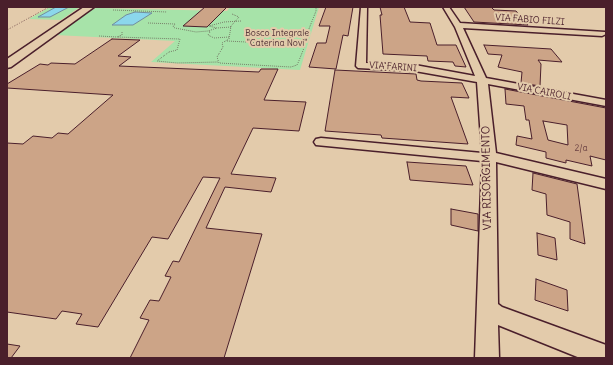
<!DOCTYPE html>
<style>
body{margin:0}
#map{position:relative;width:613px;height:365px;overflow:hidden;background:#e3cbab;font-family:Delius,sans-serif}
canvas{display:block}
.frame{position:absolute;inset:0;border:8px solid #4a1f2b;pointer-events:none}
</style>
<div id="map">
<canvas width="613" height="365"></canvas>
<div class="frame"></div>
</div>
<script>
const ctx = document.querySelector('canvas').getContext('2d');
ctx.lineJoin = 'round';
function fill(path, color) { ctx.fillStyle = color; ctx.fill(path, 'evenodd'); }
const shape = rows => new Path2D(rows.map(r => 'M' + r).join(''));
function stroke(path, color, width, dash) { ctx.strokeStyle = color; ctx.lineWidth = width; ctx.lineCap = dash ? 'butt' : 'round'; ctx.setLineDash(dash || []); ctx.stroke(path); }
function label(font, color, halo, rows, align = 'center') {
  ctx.font = font + ' Delius,sans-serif'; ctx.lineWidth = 4; ctx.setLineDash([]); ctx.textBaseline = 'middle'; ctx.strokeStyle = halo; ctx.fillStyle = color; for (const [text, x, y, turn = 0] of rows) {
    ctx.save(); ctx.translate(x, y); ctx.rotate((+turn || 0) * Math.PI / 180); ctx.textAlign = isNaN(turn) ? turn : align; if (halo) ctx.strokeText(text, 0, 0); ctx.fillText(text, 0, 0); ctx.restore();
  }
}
const green = shape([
 [50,7,80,7,61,20,29,19],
 [230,7,319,7,300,70,151,62,175,41,55,35,86,12,96,8,227,11]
]);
const water = shape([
 [56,7,69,7,50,17,38,17,56,7],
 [135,12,152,13,133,25,112,25,126,15,135,12]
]);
const building = shape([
 [205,7,227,7,207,27,183,26,205,7],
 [326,7,353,7,348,36,343,35,336,69,309,67,317,43,326,43,330,26,319,26,326,7],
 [380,7,404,7,410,22,430,23,437,45,456,45,466,67,455,66,453,62,428,61,427,56,383,54,380,15,382,15,380,7],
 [464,7,491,7,494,10,516,11,528,25,474,22,464,7],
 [112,39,140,40,118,56,131,57,119,66,259,72,261,69,278,69,264,100,306,102,299,131,253,128,231,174,276,178,271,192,225,187,206,228,262,234,224,358,130,358,149,320,140,318,150,300,159,301,171,277,165,276,173,261,179,262,220,178,203,177,168,239,152,237,98,327,76,324,82,314,62,311,56,319,7,312,7,143,23,144,33,136,52,138,58,133,68,134,113,95,7,88,7,84,40,64,48,65,51,63,75,64,112,39],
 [484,45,551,49,562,62,538,60,541,64,540,86,521,83,522,72,498,67,502,55,488,54,484,45],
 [335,70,416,74,417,80,421,81,462,83,469,98,451,97,468,144,382,138,381,135,325,131,335,70],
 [505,89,606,108,606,160,590,156,592,166,566,160,566,163,546,158,546,152,516,145,517,136,532,139,529,120,526,120,524,106,506,104,505,89],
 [543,121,567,125,568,145,548,140,543,121],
 [407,162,466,166,473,185,410,180,407,162],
 [533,173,577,184,585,244,570,239,570,222,547,215,546,194,532,190,533,173],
 [451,209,478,214,478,231,451,225,451,209],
 [537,233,555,238,557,260,538,255,537,233],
 [536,279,567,290,568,311,535,300,536,279],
 [7,344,20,346,11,358,7,358,7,344]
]);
const path = shape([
 [113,10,167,12],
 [232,14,239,17,231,26,229,39,222,43,223,47,217,57,219,63,291,67,297,65,298,63,304,48,303,44,316,11,316,7],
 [148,23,175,24,173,27,175,28,196,32,208,31,217,28],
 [231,27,217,28,209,26,224,22,241,21],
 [7,30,49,7],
 [209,31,210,32,208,35,214,38,229,37],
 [122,32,122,35,117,37,180,39,177,50,169,52,157,61,177,63,218,62],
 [99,36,117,37],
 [227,41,304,45]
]);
const minor = shape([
 [361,7,367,7,366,63,415,65,475,76,455,27,443,7,449,7,460,23,605,32,606,34,602,36,463,28,486,78,606,100,606,106,488,84,496,153,606,179,606,189,496,162,498,304,502,307,606,345,606,358,580,358,498,325,499,358,475,358,482,161,316,145,314,142,316,139,321,138,482,153,477,82,415,71,358,68,356,66,361,7]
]);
const major = shape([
 [84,7,94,7,11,67,7,68,7,59,84,7]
]);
const farStreetnames = [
 ["VIA FABIO FILZI",530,20,4],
 ["VIA FARINI",393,67,4],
 ["VIA CAIROLI",544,92,11]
];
const farParknames = [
 ["Bosco Integrale",277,33],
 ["\"Caterina Novi\"",277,43]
];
const numberNames = [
 ["2/a",581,148]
];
const streetNames = [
 ["VIA RISORGIMENTO",487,178,-91]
];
fill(green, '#a7e3a9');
fill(water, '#8bd7ec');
stroke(water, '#718d9f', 1);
fill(building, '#cca487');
stroke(building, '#4a1f2b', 1);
stroke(minor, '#4a1f2b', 3);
stroke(major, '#4a1f2b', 3);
stroke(path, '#4a1f2b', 1, [0.5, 1.5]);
fill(minor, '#e3cbab');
fill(major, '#e3cbab');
label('9px', '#4a1f2b', '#e3cbab', farStreetnames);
label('9px', '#533338', '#e3cbab', farParknames);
label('9px', '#6a4042', null, numberNames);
label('11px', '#4a1f2b', '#e3cbab', streetNames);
</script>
